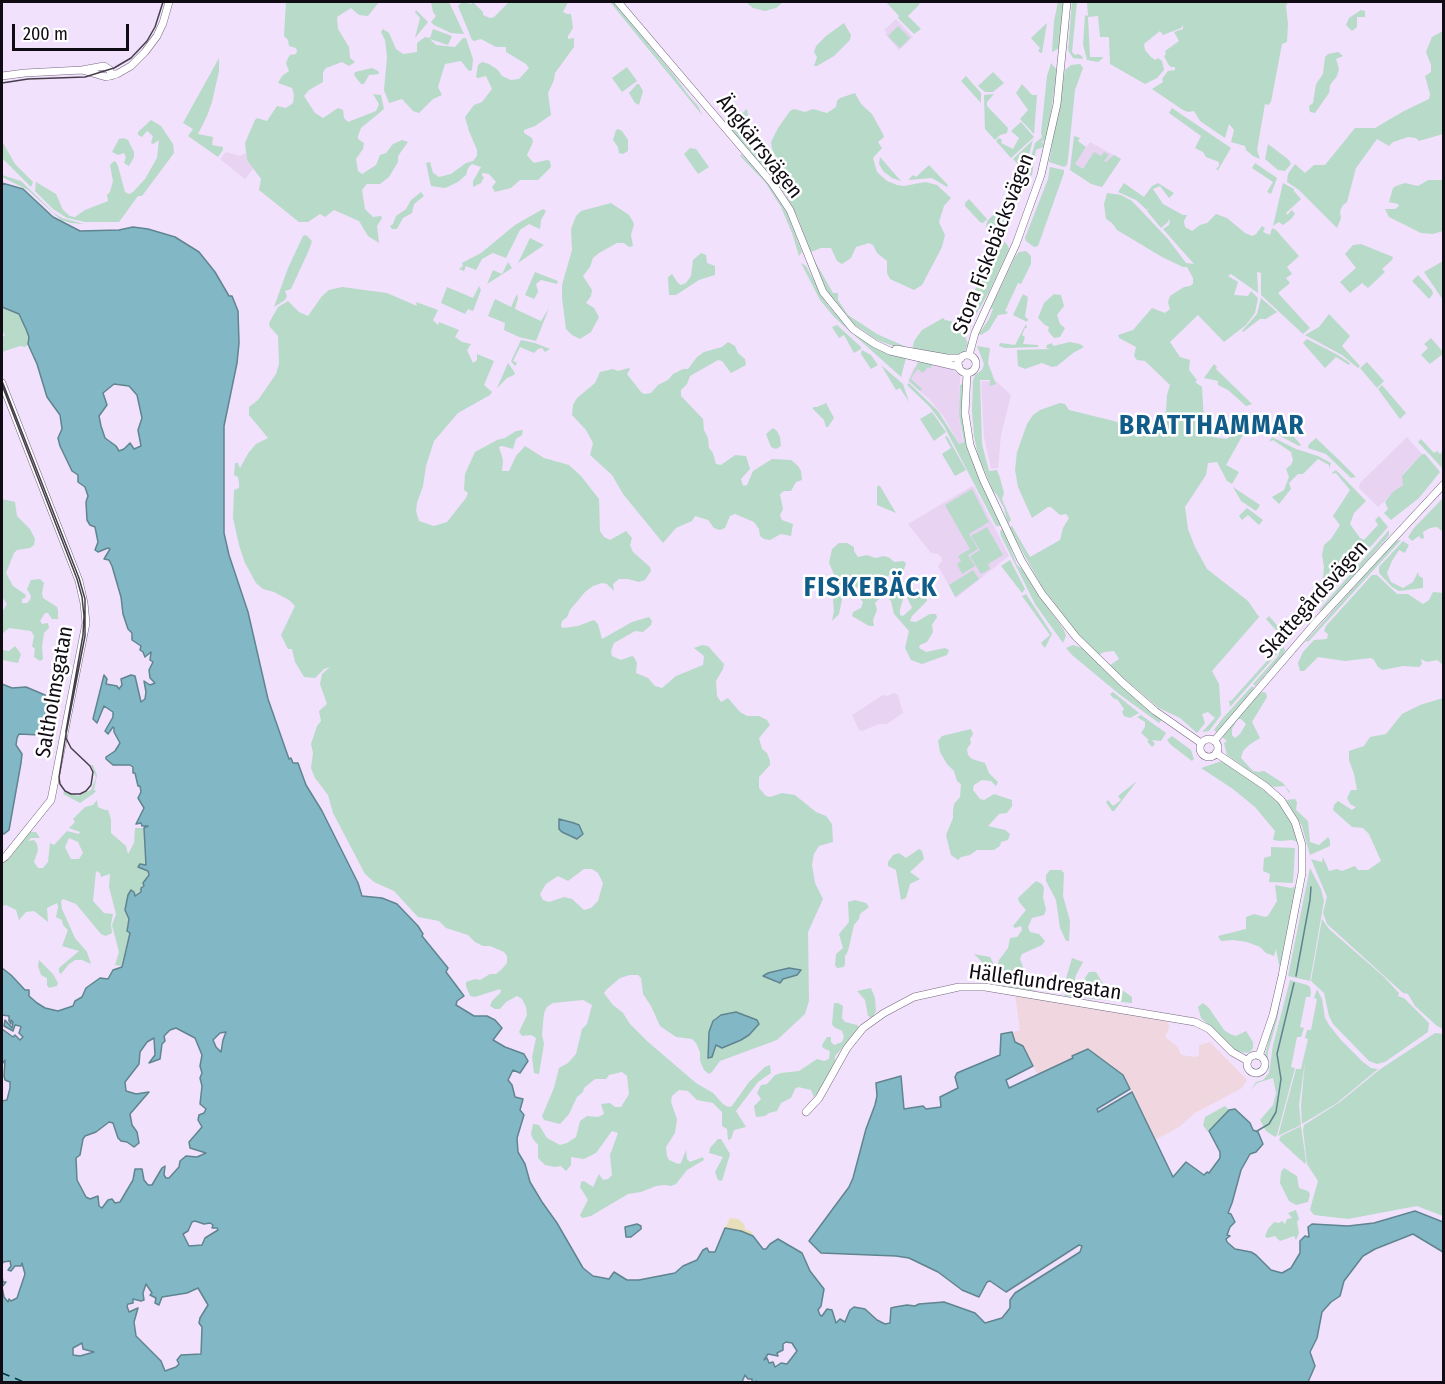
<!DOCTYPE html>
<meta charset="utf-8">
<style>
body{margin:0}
#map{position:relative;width:1445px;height:1384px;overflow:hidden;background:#f1e1fc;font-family:"Fira Sans Condensed",sans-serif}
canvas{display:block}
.frame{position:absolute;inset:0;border:3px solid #110c14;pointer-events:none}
.scale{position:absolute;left:12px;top:24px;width:117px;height:27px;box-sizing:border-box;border:3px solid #110c14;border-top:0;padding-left:8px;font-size:18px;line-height:21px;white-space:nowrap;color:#110c14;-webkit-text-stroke:4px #fff;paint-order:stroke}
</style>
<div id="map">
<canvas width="1445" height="1384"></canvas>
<div class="frame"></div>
<div class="scale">200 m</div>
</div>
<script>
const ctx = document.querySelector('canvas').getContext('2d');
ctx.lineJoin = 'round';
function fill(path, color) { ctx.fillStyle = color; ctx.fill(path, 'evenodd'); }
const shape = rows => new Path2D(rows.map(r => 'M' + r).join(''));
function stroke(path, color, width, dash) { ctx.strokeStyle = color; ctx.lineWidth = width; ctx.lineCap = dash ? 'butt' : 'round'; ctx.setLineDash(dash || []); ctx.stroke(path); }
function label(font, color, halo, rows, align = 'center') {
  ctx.font = font + ' "Fira Sans Condensed",sans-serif'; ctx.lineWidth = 5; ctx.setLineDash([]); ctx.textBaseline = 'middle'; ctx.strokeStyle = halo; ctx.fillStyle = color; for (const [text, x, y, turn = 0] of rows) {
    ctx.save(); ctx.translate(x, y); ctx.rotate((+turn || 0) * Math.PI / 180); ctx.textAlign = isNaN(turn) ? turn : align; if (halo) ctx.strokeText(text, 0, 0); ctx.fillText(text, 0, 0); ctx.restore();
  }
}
const industrial = shape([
 [1015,994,1113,1010,1167,1022,1170,1026,1165,1037,1177,1046,1181,1055,1196,1057,1199,1055,1199,1045,1210,1042,1247,1080,1242,1088,1195,1113,1179,1127,1155,1140,1123,1075,1072,1056,1073,1058,1038,1075,1023,1046,1015,1042,1012,1032,1020,1031]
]);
const built = shape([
 [896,19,913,37,899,50,885,34,887,33,884,30],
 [1090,142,1121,159,1102,187,1074,164],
 [226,152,240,156,246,153,247,160,254,168,245,179,220,159],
 [931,363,950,367,960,376,959,415,963,443,959,444,944,417,930,400,908,381,914,367,917,368],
 [981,381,996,381,1011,395,1001,435,998,468,991,469,984,437],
 [1407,437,1422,454,1403,474,1403,485,1378,507,1359,488,1360,483],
 [972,486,974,487,1009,556,956,598,938,566,942,561,941,557,938,554,931,553,908,524],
 [894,693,898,695,903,713,887,724,879,724,862,731,859,730,852,715,883,695,887,696]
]);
const green = shape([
 [286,2,379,2,368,16,359,15,351,8,337,17,338,29,349,47,350,58,355,62,349,66,342,62,326,68,323,72,323,82,309,90,304,96,315,113,323,118,338,108,343,110,344,118,348,122,376,111,379,104,373,94,381,95,384,109,361,128,358,136,358,139,364,143,363,149,356,159,358,171,362,174,376,165,380,155,386,153,393,144,402,140,408,142,398,156,398,162,389,177,380,184,367,184,362,190,365,209,373,217,381,216,382,218,377,226,379,243,368,236,359,221,334,210,325,217,320,214,308,222,299,222,259,190,261,179,247,160,245,143,255,120,257,118,267,121,277,106,286,108,293,103,294,95,292,88,278,83,282,76,289,71,286,63,288,58,290,55,296,54,297,51,296,48,289,46,288,40,284,36],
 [431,2,449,2,464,34,451,33,434,25,431,22,436,16,433,12],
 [462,2,471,4,473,2,483,12,483,15,490,18,494,17,509,2,543,2,547,3,568,2,563,12,567,14,571,14,573,28,568,36,568,39,574,38,574,47,555,73,554,80,548,93,551,115,535,126,524,130,524,133,532,138,533,142,527,155,530,159,534,163,547,160,550,161,551,167,538,180,520,180,511,188,495,192,492,187,496,182,489,174,482,173,482,176,484,177,481,183,473,187,473,181,481,167,472,164,468,168,466,175,458,182,445,188,431,186,426,163,430,162,433,173,439,177,451,174,466,163,473,161,477,156,477,150,469,131,465,117,474,105,482,102,492,89,486,76,478,78,476,77,478,65,482,62,489,64,498,70,502,76,511,80,519,79,529,68,526,64,506,52,506,47,496,47,481,39,474,41,472,40,458,6],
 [610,2,614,2,674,75,689,96,698,106,702,115],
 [746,2,783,2,776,8,765,11,753,8],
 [886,2,917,2,920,4,908,16,921,29,914,34,898,18,899,16],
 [1058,2,1064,2,1059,48,1052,52,1054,21],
 [1072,2,1077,2,1072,52,1075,55,1078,54,1082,56,1083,59,1073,58,1068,50],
 [1087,2,1288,2,1286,6,1288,24,1287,42,1282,44,1271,102,1268,105,1265,104,1257,150,1260,159,1253,156,1246,150,1245,146,1231,142,1234,130,1229,124,1225,138,1200,121,1194,111,1188,112,1183,110,1152,89,1163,82,1162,79,1168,71,1175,70,1175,67,1171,67,1168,64,1164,56,1166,54,1165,51,1179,41,1174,32,1183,29,1183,25,1181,28,1163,35,1160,31,1144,44,1145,50,1151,57,1155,60,1158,58,1162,61,1164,70,1157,78,1145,84,1110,64,1109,37,1100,37,1098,16,1088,17,1090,57,1103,57,1102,59,1098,62,1087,60,1083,44,1085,15,1088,16],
 [416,10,428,22,415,38,420,18,415,12],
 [1361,10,1365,11,1365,17,1357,17,1357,27,1352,31,1346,25,1349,18],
 [844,23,851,35,850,40,834,56,817,66,814,66,817,57,814,52,816,46,826,36],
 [1047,23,1042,53,1041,53,1038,51,1040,48,1031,38],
 [898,26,910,38,900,48,888,36],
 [383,29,389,33,396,49,403,54,417,52,417,43,425,37,430,38,433,29,452,36,448,45,430,39,436,45,455,47,463,38,466,38,473,59,472,70,469,71,461,61,445,64,438,87,442,95,433,99,419,113,413,111,402,99,389,103,384,90,387,57,385,40,381,32],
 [1443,31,1443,134,1419,141,1416,138,1408,137,1393,142,1389,146,1377,139,1356,168,1347,202,1343,205,1340,211,1341,218,1337,228,1299,190,1287,182,1288,174,1295,164,1305,173,1314,165,1325,165,1355,128,1375,128,1404,111,1429,99,1430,94,1425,76,1431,72,1431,65,1426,52,1432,37],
 [1338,52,1343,56,1336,59,1339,69,1337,76,1330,85,1329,93,1315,113,1310,112,1309,106,1313,103,1316,84,1323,74,1325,57,1328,54],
 [219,58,219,71,212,102,207,116,198,134,213,137,212,145,223,147,223,150,218,157,188,136,193,129,183,123],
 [1051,63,1057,70,1050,119,1046,140,1041,142,1044,143,1043,147,1036,150,1032,175,1030,176,1028,169,1035,143,1042,137,1041,133,1047,76],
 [1080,64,1083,68,1075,90,1068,159,1067,165,1064,167,1049,162,1065,70,1071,65],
 [627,67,637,81,622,92,612,78],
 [372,68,378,71,379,74,369,75,364,84,361,84,354,75,355,72],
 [993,72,1004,83,993,92,985,92,978,86],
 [966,76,981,93,981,103,961,81],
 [637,84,639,84,643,91,639,105,635,103,629,93],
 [1022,84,1032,95,1037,95,1034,134,1020,119,1028,110,1016,93],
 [855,93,861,104,872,114,883,134,884,137,878,142,882,148,873,158,877,172,887,181,897,185,904,186,925,182,937,185,951,198,944,206,939,222,945,235,942,247,922,285,914,290,890,279,887,273,887,261,877,253,873,245,869,243,856,247,851,258,842,264,837,261,831,248,821,248,811,252,797,216,785,194,728,126,747,109,748,115,738,127,737,130,763,162,772,157,778,167,770,172,773,175,778,171,780,165,772,149,771,142,778,128,790,111,794,109,805,112,813,109,827,113,836,107,837,101,840,98],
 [994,94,987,102,987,106,1008,128,1007,133,1000,135,995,140,985,129,984,95],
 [1172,108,1231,148,1218,170,1216,169,1219,166,1219,162,1206,157,1203,152,1195,148,1201,136,1169,113],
 [151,120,161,126,173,144,174,153,142,196,138,196,119,222,85,222,67,218,53,209,35,191,36,182,56,194,63,210,70,216,75,217,85,210,108,201,107,195,110,192,113,181,110,165,114,161,116,162,118,166,125,192,129,194,133,192,145,179,157,158,159,140,153,144,151,143,153,136,147,131,142,137,138,135,138,132],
 [1021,122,1034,137,1011,158,996,141,999,138,1002,140,1001,143,1013,149,1019,138,1011,131],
 [618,129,622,131,628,140,628,151,623,154,619,153,618,147,613,140,616,130],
 [1074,136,1080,138,1078,141,1086,147,1075,164,1083,169,1094,152,1101,156,1104,152,1109,155,1104,161,1106,162,1114,155,1121,159,1102,187,1091,184,1070,170],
 [123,138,128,140,134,152,134,157,129,166,124,163,126,157,124,153,118,155,112,152,119,139],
 [1033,140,1025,169,1024,171,1013,159],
 [2,141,15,164,33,182,31,187,2,158],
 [1268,144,1289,160,1291,164,1285,171,1278,170,1265,159],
 [690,148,696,149,709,167,698,174,684,154],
 [741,154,765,178,785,208,802,252,799,256,792,233,781,207,765,182,740,156],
 [880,157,901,181,892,178,883,171,879,164],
 [1255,163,1277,178,1271,194,1267,192,1273,182,1252,168],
 [929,165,948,185,947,187,932,178,908,180,913,175,916,177],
 [1050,167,1064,170,1064,173,1038,246,1034,247,1026,241,1025,238,1048,179],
 [2,175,21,181,54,213,62,218,84,224,71,223,61,220,28,190,2,177],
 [1428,180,1443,180,1443,231,1433,234,1421,233,1389,217,1385,209,1395,209,1399,206,1398,204,1389,202,1393,188,1396,186,1405,183,1418,186],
 [1124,183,1144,197,1152,186,1158,183,1174,193,1169,198,1160,186,1153,189,1163,204,1183,215,1187,215,1184,221,1185,227,1192,231,1200,225,1207,223,1216,214,1227,218,1245,233,1252,236,1256,234,1262,226,1265,228,1263,232,1270,235,1272,228,1276,230,1299,256,1287,267,1292,274,1286,278,1290,283,1278,293,1310,328,1303,334,1261,295,1261,273,1257,272,1258,293,1231,274,1228,276,1238,282,1234,295,1248,296,1251,291,1258,298,1255,313,1246,325,1224,342,1198,315,1170,342,1180,357,1190,360,1189,370,1197,380,1195,382,1202,387,1204,421,1213,437,1227,439,1249,418,1253,423,1241,438,1226,465,1239,472,1232,484,1227,481,1217,462,1208,463,1206,475,1185,507,1188,529,1195,547,1207,569,1248,601,1259,617,1212,671,1219,684,1221,715,1209,731,1202,732,1215,718,1208,712,1202,714,1205,723,1197,733,1180,718,1159,708,1109,666,1119,659,1114,651,1104,652,1099,655,1077,633,1042,587,1009,527,1012,526,1030,557,1060,540,1063,528,1069,518,1066,514,1060,515,1051,507,1048,507,1032,518,1018,487,1015,470,1017,452,1027,424,1033,415,1040,410,1060,403,1065,404,1069,410,1114,421,1156,435,1166,411,1167,395,1170,385,1145,361,1137,360,1134,356,1136,347,1119,338,1118,335,1133,330,1152,308,1165,313,1170,309,1168,302,1170,296,1184,287,1190,286,1193,284,1193,278,1187,267,1183,267,1162,257,1117,230,1112,223,1106,219,1104,204,1107,193,1121,195,1132,201,1168,239,1186,263,1194,264,1163,229,1169,225,1170,220,1168,219,1169,221,1161,228,1147,211,1150,208,1147,210,1136,200,1118,192],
 [1283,183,1294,189,1294,191,1301,199,1286,213,1287,215,1292,210,1295,214,1291,219,1283,225,1279,222,1273,226],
 [1019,190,1021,190,1021,196,1017,195,1010,215,1011,219,1009,222,997,224,992,228,986,227,987,221],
 [421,192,424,196,414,204,412,213,403,218,397,229,392,229,390,226,393,224,396,216,406,209,411,200],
 [969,199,987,219,983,223,980,222,965,206,965,203],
 [611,203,629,215,632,220,634,224,631,235,633,246,629,247,624,243,617,243,599,253,593,258,590,267,583,276,592,290,591,296,586,303,594,308,599,317,591,332,580,339,572,335,566,329,562,298,562,285,572,250,571,229,576,216,581,211],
 [543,209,546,211,541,220,540,229,529,224,520,230,506,258,493,253,482,259,476,270,466,266,464,271,459,269,463,266,462,263,481,253,515,225],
 [306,235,312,241,309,250,291,289,285,291,287,296,285,300,274,307,288,268,303,236],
 [998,237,1007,244,1009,249,989,292,975,316,966,312,957,318,968,306],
 [530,238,544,245,518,263],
 [1361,244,1393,257,1392,260,1382,269,1385,272,1368,288,1362,283,1350,293,1340,282,1356,268,1345,254,1353,245],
 [1026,251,1031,256,1031,264,1021,284,1018,283,1005,311,1008,312,1006,314,998,315,989,330,981,335,979,334,989,319,993,309,991,308,1015,257,1019,252],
 [701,253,706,255,707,263,715,266,715,275,699,280,676,295,669,295,668,277,672,274,678,283,681,285,686,283,691,276,693,260],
 [812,256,833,293,838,293,838,300,848,315,877,334,904,346,904,350,877,340,849,321,829,296],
 [1443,261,1443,300,1424,272],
 [508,262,512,268,487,284,493,270,502,274],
 [801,263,806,266,827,304,848,328,906,358,901,377,834,317,820,300],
 [535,272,558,281,557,284,541,280,536,284,538,292,534,299,525,295],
 [1418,275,1432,290,1433,294,1429,299,1412,281],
 [479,286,481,290,473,311,468,309,465,314,441,303,447,287,473,298],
 [342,287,387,293,417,306,416,302,438,310,433,320,438,325,439,322,459,330,455,337,462,342,471,344,467,350,473,363,477,360,477,354,494,361,484,385,492,392,490,395,458,413,434,441,426,466,423,486,417,503,416,511,419,521,434,526,447,522,466,498,468,493,464,490,465,474,475,452,497,440,505,438,516,431,523,430,522,435,516,439,513,449,502,446,499,447,503,460,502,471,509,471,516,456,525,446,544,458,569,465,581,476,599,499,600,531,604,537,610,540,626,531,632,538,630,545,633,552,650,567,651,571,645,580,639,582,628,579,619,579,613,584,614,591,607,584,602,583,593,586,585,592,570,610,567,617,562,621,561,626,563,628,578,626,594,620,598,624,602,639,632,622,649,617,652,621,651,625,643,632,635,631,614,643,611,651,612,656,621,660,632,656,634,657,637,663,636,673,648,678,655,686,662,688,676,676,703,665,704,656,694,648,702,645,708,646,724,664,723,669,716,681,717,696,721,702,728,698,740,712,747,716,759,716,767,720,770,725,759,738,762,749,767,753,770,761,770,765,759,777,759,788,766,796,770,797,782,793,795,795,816,812,826,816,832,824,833,842,819,846,814,854,812,865,815,883,823,899,808,932,809,1001,805,1014,777,1040,720,1061,712,1072,709,1074,704,1070,700,1061,700,1052,696,1043,692,1039,676,1037,660,1026,651,1006,643,994,641,978,638,975,630,975,620,978,606,990,604,993,613,1005,623,1013,630,1024,647,1041,696,1083,713,1093,723,1104,728,1107,732,1106,749,1082,765,1067,770,1065,771,1073,758,1082,739,1107,736,1111,746,1127,734,1130,731,1139,728,1140,727,1129,722,1126,722,1112,713,1103,697,1100,688,1091,679,1090,672,1096,671,1102,677,1119,675,1133,666,1147,667,1156,669,1160,678,1164,681,1163,686,1150,687,1159,690,1162,703,1157,704,1160,687,1170,676,1184,671,1186,665,1185,656,1186,641,1192,628,1194,591,1216,582,1218,580,1215,588,1200,580,1187,581,1182,584,1181,593,1187,599,1174,603,1180,608,1179,612,1175,610,1155,618,1133,612,1131,596,1153,584,1159,571,1157,571,1165,566,1171,561,1166,555,1167,545,1165,538,1158,538,1145,533,1139,531,1134,533,1124,539,1125,547,1138,560,1145,567,1143,576,1137,580,1121,587,1116,598,1117,604,1114,601,1104,610,1103,615,1107,621,1107,629,1094,627,1076,622,1072,609,1075,606,1079,595,1079,584,1088,583,1092,577,1097,569,1114,560,1124,544,1120,542,1116,554,1088,559,1068,568,1063,576,1054,582,1029,587,1024,592,1005,583,1000,553,1003,547,1007,544,1013,542,1035,544,1044,539,1074,534,1073,532,1057,536,1038,531,1035,522,1036,519,1032,527,1015,526,1007,522,999,517,996,506,1002,500,1009,495,1009,490,1006,492,1001,501,992,500,989,475,997,470,996,466,986,466,982,475,979,480,980,490,974,496,974,502,969,507,963,507,956,504,952,490,946,483,946,475,942,468,935,446,928,439,921,418,917,394,891,374,882,365,874,333,813,328,795,315,778,311,768,313,753,311,744,317,726,321,721,319,711,327,704,320,684,322,674,330,667,324,669,315,678,304,677,295,662,292,649,288,649,281,635,295,606,289,600,274,592,263,589,256,583,245,563,239,545,233,518,234,490,239,488,239,483,238,477,234,475,235,463,238,463,240,468,249,452,256,444,268,438,249,415,249,407,258,400,276,374,279,364,278,336,270,327,269,323,278,307,288,301,299,312,308,316,322,296,329,290],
 [562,819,574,823,574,838,559,829],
 [584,869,592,869,598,873,603,883,598,901,591,908,584,910,572,899,564,897,549,902,543,900,540,894,546,884,558,876,568,881],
 [788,968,796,969,797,975,783,979,779,983,776,983,773,979,764,976,768,973],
 [731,1013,742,1014,759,1024,749,1035,741,1040,722,1048,716,1045,712,1057,708,1055,709,1032,715,1018],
 [517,294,518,298,515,309,541,321,549,308,536,341,519,337,504,330,505,323,488,316,495,299,511,307],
 [1023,294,1028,297,1025,317,1028,319,1027,322,1013,315],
 [1054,294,1061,295,1062,299,1064,306,1057,315,1060,324,1065,328,1060,337,1054,338,1048,331,1049,327,1045,325,1038,318,1044,303],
 [1261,298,1277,312,1266,319,1260,319,1243,332,1242,331,1257,314],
 [2,307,15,311,22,318,29,337,28,344,25,347,20,346,2,352,2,338,5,335,2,331],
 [1329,314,1350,336,1342,346,1360,366,1358,368,1342,355,1305,335,1319,327],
 [965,317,968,319,964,334,968,344,964,353,956,356,931,353,925,350,912,351,914,341,922,330,943,318,945,320,955,322],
 [1026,324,1027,328,1025,328,1022,335,1025,337,1023,344,1038,345,1038,347,1005,348,999,346,1000,343,1015,345],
 [837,325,861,347,861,349,854,353,844,335,839,338,832,327],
 [1431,338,1444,353,1430,364,1421,355,1428,348,1424,344],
 [1307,339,1338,355,1350,363,1349,365,1336,357,1325,368,1303,343],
 [521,340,535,343,550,349,545,352,542,348,538,349,534,353,520,347,513,361,517,363,515,366,511,361],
 [728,342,735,346,738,353,745,359,746,365,731,373,722,361,718,360,690,376,687,384,681,390,681,396,703,419,704,430,708,438,709,448,713,453,716,464,721,465,735,455,746,456,750,469,741,479,743,486,747,485,753,471,772,459,791,460,798,466,801,471,802,480,796,482,791,491,784,491,780,494,783,509,780,515,782,520,793,524,791,536,781,534,770,540,764,539,760,536,759,529,754,522,735,514,730,516,725,528,720,530,714,528,708,520,695,516,692,521,676,528,663,543,623,494,612,475,590,455,593,443,586,430,572,415,573,405,577,398,595,383,600,372,613,369,618,371,629,368,630,369,627,374,641,392,644,394,651,393,658,385,668,380,673,374,683,369,688,369,697,357,704,352,722,347],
 [1070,342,1080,344,1084,347,1073,353,1057,366,1052,367,1042,363,1025,369,1018,366,1017,350,1051,349,1046,348,1047,345,1052,343,1053,346],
 [977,346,990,348,988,363,996,384,990,386,990,380,980,380,982,444,989,471,997,470,1000,478,1004,493,1002,499,1011,520,1008,524,1004,508,997,495,993,491,978,455,974,436,972,410,973,381,975,375,982,370,984,364],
 [862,350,871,355,878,365,871,369,861,354],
 [918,362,933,364,930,369,928,367,923,373,918,369,913,375,911,379,922,389,920,391,909,381],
 [1367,362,1384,381,1377,388,1360,368],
 [508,363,515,373,514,375,507,378,497,388],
 [1214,364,1217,367,1216,369,1252,404,1246,406,1228,390,1218,385,1218,381,1204,378],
 [881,365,903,384,909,402,900,388,896,390],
 [909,383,938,411,959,444,964,442,959,415,960,385,963,384,962,419,968,452,1002,526,996,526,944,426,930,407,907,385],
 [1382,385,1406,413,1400,419,1378,389],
 [826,403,834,418,828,427,826,427,824,420,813,409,813,407,817,407],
 [932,412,946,432,934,441,920,419],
 [1277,421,1288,430,1301,445,1299,446,1282,437,1271,428],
 [773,428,777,431,780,437,781,446,776,449,771,447,766,434],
 [947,436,966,470,955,476,942,454,951,448,945,437],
 [1272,437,1296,449,1318,456,1331,463,1329,469,1329,465,1318,459,1303,474,1298,474,1289,483,1291,489,1279,504,1272,497,1284,490,1289,477,1286,469,1291,465,1293,460,1291,452,1273,440,1269,442],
 [1316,438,1339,460,1356,477,1351,478,1326,454,1308,448,1309,444],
 [1421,439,1434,453,1437,451,1440,454,1443,451,1443,469,1418,442],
 [1422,454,1425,454,1440,472,1419,498,1391,520,1384,513,1388,509,1385,502,1393,492,1403,485,1402,476],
 [1336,470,1366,501,1354,513,1350,524,1360,538,1364,540,1378,525,1375,520,1379,516,1388,527,1321,603,1318,596,1323,577,1324,567,1322,555,1324,545,1331,539,1340,525,1333,516,1350,490,1336,473,1332,474,1333,472],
 [879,485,880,486,896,513,877,505,877,487],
 [1233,487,1260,505,1256,511,1241,501],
 [972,489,989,522,969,534,978,549,968,555,975,566,962,574,957,564,961,561,958,556,970,549,945,505],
 [1443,498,1443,532,1437,527,1430,528,1423,532,1424,538,1421,539,1419,536,1412,541,1408,537,1414,528],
 [2,499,15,502,17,516,30,529,35,539,34,545,30,548,17,550,14,553,6,573,13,586,26,595,25,598,22,599,22,603,27,603,30,600,31,596,27,589,31,580,40,579,44,583,42,593,43,598,57,607,58,611,58,619,52,619,48,613,45,613,40,621,42,624,48,623,49,628,44,633,42,647,43,659,40,661,34,657,35,649,32,646,34,636,31,631,9,628,2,634,3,623,2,621,2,612,7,604,2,597],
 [1247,508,1263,520,1259,525,1248,515,1242,520,1239,516],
 [987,527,1003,555,988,564,990,569,981,574,970,556,980,550,971,536],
 [1003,529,1017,565,1025,572,1042,599,1064,630,1066,636,1063,643,1035,604,1001,536,1000,531],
 [1389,530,1389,535,1386,539,1333,600,1320,611,1319,610],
 [1401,540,1309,641,1305,642,1395,541],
 [1403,541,1409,545,1405,553,1399,550,1392,561,1387,573,1391,582,1403,588,1413,582,1418,572,1419,576,1423,578,1423,588,1399,591,1392,587,1379,573,1379,567],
 [839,543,847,543,854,547,854,551,858,557,867,555,875,558,884,556,890,558,894,562,903,561,906,563,903,573,893,573,884,578,884,583,893,586,899,597,903,599,900,609,900,615,903,616,912,608,907,597,916,597,921,592,926,594,927,601,912,616,910,621,916,622,930,614,936,614,937,617,932,625,933,632,927,642,920,645,919,648,926,652,945,648,949,650,947,655,922,664,911,660,905,648,909,631,894,614,891,601,886,596,880,598,875,603,877,610,873,620,874,626,869,626,852,616,853,612,861,608,863,602,859,597,858,588,852,586,843,595,839,614,832,621,834,611,832,588,836,579,829,563,832,549],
 [1010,560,1025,589,1022,593,1001,566],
 [973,570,979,579,955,597,949,585],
 [1372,575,1377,575,1397,594,1408,594,1423,604,1429,600,1433,592,1443,593,1443,665,1437,660,1427,662,1421,659,1422,664,1419,667,1403,666,1383,670,1378,667,1374,660,1371,658,1345,661,1318,657,1304,671,1300,671,1298,663,1303,652,1314,640,1327,639,1328,634,1324,631,1326,626],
 [1026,594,1052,634,1045,648,1041,643,1050,635,1022,596],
 [1302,611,1310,617,1291,635,1282,637,1266,619,1269,616,1281,630,1286,625,1298,620],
 [1279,644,1277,654,1230,707,1229,700,1231,701,1275,652],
 [1282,644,1285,650,1284,654,1255,686,1253,684,1278,656],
 [1073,645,1082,648,1162,720,1159,723,1119,694,1072,655,1066,648],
 [15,646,21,654,18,663,2,660,3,650,9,651],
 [1252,686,1254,688,1241,707,1217,733,1214,730,1222,719],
 [1113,692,1139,713,1130,718,1124,716,1122,712,1124,709,1118,700,1113,698,1110,694],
 [1263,692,1266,693,1267,697,1252,722,1260,738,1249,745,1243,751,1241,758,1253,771,1259,772,1264,771,1283,783,1290,792,1289,793,1285,786,1273,787,1227,755,1224,743,1227,741,1222,737,1258,694],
 [1238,719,1241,719,1246,724,1240,734,1235,738,1232,735,1232,729],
 [1443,698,1444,698,1443,1029,1437,1026,1415,1006,1408,994,1403,993,1327,924,1323,913,1327,897,1311,859,1322,862,1323,857,1329,871,1337,869,1342,871,1355,866,1358,870,1368,870,1381,861,1369,834,1363,828,1352,827,1333,810,1334,805,1338,801,1352,810,1356,807,1350,804,1347,798,1351,790,1357,790,1354,774,1349,760,1349,751,1364,746,1370,737,1386,734,1402,714,1420,705],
 [1141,715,1166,733,1161,741,1152,740,1155,744,1152,747,1147,741,1149,740,1141,733,1145,727,1145,722,1137,717],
 [971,729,973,734,970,739,971,743,967,749,968,755,972,759,985,763,989,773,998,782,996,786,991,781,982,780,974,785,973,790,980,799,984,800,994,794,1012,800,1012,806,1007,813,999,814,988,826,1005,830,1010,834,1008,840,1001,842,1000,846,994,850,977,850,970,855,961,857,958,860,951,855,946,835,953,818,953,811,954,804,960,797,961,784,957,781,954,771,947,764,940,752,938,741,942,736],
 [1172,736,1191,750,1194,759,1192,761,1171,745,1167,740],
 [1222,761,1249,779,1280,803,1290,816,1298,842,1292,840,1280,841,1273,840,1275,831,1255,807,1233,789,1201,768],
 [91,765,93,765,97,775,94,790,96,791,93,794,80,803,63,794,64,792,78,796,91,790,96,778],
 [1137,781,1114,811,1112,811,1106,802,1108,800,1113,806,1121,800,1118,796],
 [1295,799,1297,802,1296,810,1308,821,1310,842,1319,845,1328,837,1330,840,1330,846,1310,855,1302,826,1286,800],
 [97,800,98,807,105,810,108,810,111,819,111,833,126,846,128,854,134,843,135,828,144,828,145,841,164,841,146,861,145,865,138,865,148,871,147,878,160,892,139,893,135,896,133,892,128,895,126,914,129,919,127,928,130,932,121,966,115,965,119,952,112,925,116,914,109,887,110,874,101,877,100,873,96,871,93,901,104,913,113,914,111,924,112,933,106,936,101,934,76,904,63,899,61,901,62,909,75,938,87,952,91,964,82,960,75,960,68,965,61,974,59,972,59,968,79,951,62,946,68,930,63,925,62,920,56,917,58,907,57,903,47,908,48,922,34,911,26,912,19,920,16,910,6,905,2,906,2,862,9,859,30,832,36,832,40,838,31,838,28,841,34,840,37,844,38,850,34,862,38,868,43,868,48,862,50,843,54,845,67,831,79,834,80,832,69,828,75,822,73,819,85,807,93,805],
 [69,838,78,842,83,853,79,859,71,859,65,847],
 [1271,847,1295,848,1293,883,1269,882,1270,874,1263,871,1264,858,1271,856],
 [919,849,922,851,924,859,910,872,920,879,910,884,906,898,901,900,896,870,888,866,888,862,893,855,899,853,906,858],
 [1310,868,1321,889,1324,901,1310,981,1288,976],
 [1050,870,1061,870,1064,873,1063,896,1070,921,1069,941,1066,941,1060,928,1056,900,1046,881,1046,875],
 [1036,881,1042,884,1044,888,1043,897,1046,910,1044,915,1032,918,1028,927,1030,932,1039,934,1045,941,1042,945,1022,954,1020,959,1028,980,1036,991,1003,986,1008,972,1004,980,986,977,985,965,974,954,990,957,994,964,1004,970,998,964,999,960,1008,948,1010,938,1017,937,1022,930,1021,926,1015,928,1013,926,1026,910,1019,902,1018,898],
 [1275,885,1291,888,1297,886,1280,970,1276,949,1274,956,1266,953,1260,947,1247,942,1233,940,1221,941,1218,936,1246,929,1246,917,1254,914,1265,917,1268,916,1277,901],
 [855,900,866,903,869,907,860,914,859,919,854,925,848,951,845,956,845,963,844,967,837,968,835,965,836,954,843,948,839,934,849,922,848,902],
 [1322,919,1329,929,1383,976,1399,993,1398,996,1404,998,1429,1023,1428,1032,1385,1062,1377,1064,1369,1061,1333,1024,1329,1016,1324,993,1311,981],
 [1072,958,1083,962,1076,975,1074,983,1075,988,1080,985,1089,972,1096,972,1102,982,1108,988,1121,989,1132,997,1132,1003,1065,996,1063,989],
 [39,960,53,974,58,983,57,986,49,988,47,985,47,978,41,975,38,966],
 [1290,980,1307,985,1310,987,1311,993,1310,997,1306,997,1300,1027,1304,1028,1301,1037,1297,1037,1291,1067,1295,1068,1277,1135,1275,1137,1266,1131,1260,1120,1273,1105,1276,1093,1273,1078,1257,1083,1251,1090,1256,1082,1263,1080,1269,1073,1273,1045],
 [1284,981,1277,1020,1268,1052,1267,1068,1262,1076,1256,1078,1264,1072,1267,1067,1265,1055],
 [871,988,875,998,876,1011,872,1018,868,1016,865,1000,857,991],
 [1317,989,1322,999,1325,1018,1329,1025,1341,1040,1363,1062,1371,1068,1378,1069,1337,1103,1302,1124,1301,1106,1305,1061,1299,1105,1301,1125,1278,1136,1296,1069,1301,1069,1308,1039,1305,1038,1307,1030,1311,1030,1317,999,1314,998],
 [834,1003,838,1003,843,1006,842,1018,845,1022,857,1025,860,1028,835,1056,835,1064,820,1091,814,1097,811,1090,798,1087,795,1089,791,1098,781,1103,777,1111,769,1113,765,1116,756,1117,754,1106,761,1099,757,1093,761,1085,767,1084,775,1075,781,1073,799,1071,817,1059,824,1061,829,1059,830,1051,823,1048,822,1045,827,1037,831,1037,831,1042,834,1045,842,1042,844,1037,842,1031,834,1027,832,1024],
 [1203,1003,1209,1008,1224,1030,1230,1034,1236,1036,1246,1031,1253,1042,1253,1048,1250,1052,1246,1053,1234,1050,1201,1018,1198,1007],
 [1435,1033,1444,1034,1443,1216,1417,1206,1348,1219,1314,1215,1310,1210,1311,1206,1318,1181,1307,1164,1303,1130,1304,1125,1340,1102,1379,1070],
 [1225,1106,1229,1110,1209,1131,1207,1131,1203,1125,1205,1117],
 [1301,1126,1306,1161,1305,1164,1279,1140,1281,1136],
 [718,1139,721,1139,730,1154,722,1181,718,1180,715,1172,723,1157,709,1153,710,1148],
 [1284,1168,1297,1176,1299,1188,1308,1191,1310,1194,1308,1202,1296,1205,1289,1201,1280,1183,1281,1172],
 [1296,1210,1299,1219,1297,1222,1299,1233,1296,1240,1294,1236,1280,1241,1275,1236,1267,1238,1265,1236,1268,1229,1274,1222,1279,1223,1282,1221,1285,1224,1287,1219,1292,1218,1288,1213]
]);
const sand = shape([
 [730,1218,738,1219,744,1224,745,1229,752,1232,753,1236,741,1231,725,1228]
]);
const water = shape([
 [2,183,23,189,53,217,80,231,119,230,133,227,148,229,175,237,199,252,215,272,229,296,232,296,238,311,239,343,237,363,224,426,224,533,229,555,248,612,268,699,289,759,291,758,293,763,298,763,306,785,322,811,358,883,362,896,382,898,397,904,418,926,423,934,422,936,448,968,446,972,464,996,457,1001,456,1005,474,1016,487,1016,495,1020,502,1028,493,1040,505,1047,524,1054,528,1061,520,1073,513,1070,508,1080,512,1085,515,1097,523,1099,520,1110,524,1115,517,1138,518,1152,525,1164,530,1182,542,1202,557,1223,583,1268,593,1276,609,1279,614,1272,627,1280,639,1280,675,1273,683,1266,697,1260,703,1250,707,1248,709,1252,715,1252,725,1228,741,1231,753,1236,763,1249,766,1249,770,1244,778,1239,802,1253,810,1271,824,1289,821,1306,818,1310,820,1315,822,1316,827,1309,832,1310,836,1323,840,1319,845,1322,850,1310,854,1307,865,1309,877,1320,885,1324,890,1323,891,1308,895,1307,907,1305,915,1306,919,1304,944,1302,975,1313,985,1323,1002,1318,1010,1308,1010,1300,1015,1293,1080,1252,1082,1246,1079,1245,1006,1292,990,1281,987,1282,979,1297,962,1290,938,1272,909,1258,896,1256,821,1253,809,1241,849,1187,853,1178,866,1129,875,1105,877,1096,876,1083,901,1076,904,1109,923,1106,926,1109,941,1107,940,1097,958,1088,955,1077,957,1073,1000,1055,1001,1034,1012,1032,1015,1042,1023,1046,1033,1066,1006,1080,1009,1088,1073,1058,1072,1056,1088,1049,1123,1075,1130,1089,1097,1109,1098,1112,1132,1092,1173,1177,1186,1162,1204,1175,1207,1172,1209,1173,1220,1158,1220,1152,1209,1131,1229,1110,1235,1109,1250,1123,1253,1130,1258,1132,1263,1144,1256,1152,1250,1154,1241,1170,1232,1203,1228,1213,1231,1214,1235,1222,1230,1227,1227,1235,1230,1236,1226,1239,1227,1242,1235,1249,1251,1252,1256,1255,1271,1270,1282,1273,1291,1268,1300,1253,1300,1241,1305,1236,1309,1237,1308,1227,1312,1224,1348,1226,1374,1223,1415,1211,1443,1222,1443,1252,1413,1234,1375,1249,1363,1256,1344,1281,1340,1296,1331,1302,1322,1312,1317,1338,1310,1352,1315,1366,1308,1382,758,1382,756,1381,755,1382,752,1382,752,1379,748,1379,745,1375,742,1382,2,1382,2,1276,3,1282,6,1282,2,1287,4,1297,8,1302,9,1299,11,1301,17,1298,25,1274,22,1263,21,1266,15,1266,11,1271,8,1270,11,1266,10,1261,3,1262,2,1265,2,1101,7,1100,10,1088,10,1082,5,1080,4,1076,5,1060,2,1064,2,1029,13,1037,15,1035,20,1040,23,1037,19,1033,21,1027,20,1026,15,1025,13,1031,4,1026,5,1020,12,1028,13,1022,11,1020,11,1024,9,1021,9,1016,2,1015,2,968,11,975,25,990,29,990,29,996,37,1003,45,1008,58,1011,73,1006,75,1001,82,997,86,988,100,978,108,979,113,970,122,967,130,933,127,931,129,919,125,910,128,895,131,890,134,892,135,896,141,892,141,888,144,886,143,883,149,875,148,871,138,867,140,864,146,865,144,828,148,826,142,826,141,823,136,824,144,808,138,798,141,792,140,786,138,786,135,773,133,773,133,767,130,765,113,765,106,759,106,757,115,751,120,743,114,732,114,728,113,727,108,734,105,731,113,717,113,712,104,706,97,723,93,719,104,675,107,679,106,684,117,686,119,689,122,685,121,679,131,675,135,676,141,702,145,699,146,692,144,681,150,685,155,683,150,678,149,670,153,662,150,660,151,652,145,657,143,652,140,650,141,646,132,640,132,633,128,629,123,614,121,597,112,566,109,560,104,559,110,549,108,548,98,552,95,550,98,542,95,527,90,525,87,520,86,502,88,496,85,487,78,482,78,475,72,471,60,446,58,438,62,429,60,415,47,397,37,364,28,344,29,337,26,329,19,314,2,307,2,183],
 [114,384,129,386,137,395,142,418,138,430,141,446,134,449,130,443,124,449,119,451,116,446,105,438,101,426,99,416,107,405,103,393,114,384],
 [176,1028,195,1038,202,1055,200,1066,202,1073,200,1078,202,1086,200,1104,206,1109,204,1113,199,1115,198,1120,202,1127,189,1142,190,1148,206,1153,197,1157,186,1156,180,1161,179,1167,169,1178,166,1178,164,1175,165,1166,162,1168,152,1185,148,1185,144,1180,142,1169,135,1169,133,1180,120,1202,115,1203,112,1199,108,1200,102,1208,99,1206,98,1196,90,1199,86,1197,77,1180,76,1158,80,1155,83,1139,85,1136,96,1132,109,1122,113,1123,118,1138,121,1141,127,1142,134,1147,139,1143,137,1132,132,1125,130,1114,149,1092,136,1094,126,1091,125,1082,139,1064,140,1052,147,1042,154,1038,155,1055,149,1063,160,1059,162,1044,165,1041,164,1036,170,1030,176,1028],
 [226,1032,223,1040,221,1052,216,1047,213,1040,220,1033,226,1032],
 [195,1221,204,1224,210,1223,213,1225,212,1228,217,1228,218,1230,205,1238,202,1245,189,1246,183,1234,188,1231,192,1222,195,1221],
 [146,1284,152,1293,150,1295,156,1298,155,1303,159,1305,162,1297,187,1293,198,1288,208,1305,200,1318,199,1323,202,1327,201,1354,181,1355,177,1360,179,1364,176,1367,165,1371,161,1361,136,1336,134,1322,138,1308,129,1312,127,1306,128,1304,133,1303,133,1299,141,1301,144,1300,143,1293,146,1284],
 [786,1342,792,1343,797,1351,787,1364,781,1363,775,1367,773,1362,769,1363,767,1358,764,1360,768,1354,778,1356,777,1353,783,1350,783,1344,786,1342],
 [82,1343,83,1349,94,1352,80,1356,73,1355,73,1348,82,1343],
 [2,684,12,688,26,687,45,695,47,700,44,725,40,735,19,734,17,738,16,745,22,754,21,763,9,830,4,834,2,833,2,684],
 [559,819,574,823,579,825,583,834,577,839,562,832,559,829,559,819],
 [789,968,801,970,797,975,783,979,780,983,763,976,768,973,789,968],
 [736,1012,757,1020,759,1024,749,1035,741,1040,722,1048,716,1045,712,1057,708,1058,709,1032,713,1021,721,1015,736,1012],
 [637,1224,641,1226,641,1229,631,1237,626,1237,625,1227,637,1224]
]);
const stream = shape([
 [1296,976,1310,900,1311,887],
 [1257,1131,1269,1124,1276,1112,1281,1079,1277,1054,1294,983]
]);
const ferry = shape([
 [2,1373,24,1382]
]);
const secondary = shape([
 [618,2,772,183,790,210,823,292,853,329,875,344,890,351,959,367],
 [82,70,106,77,117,74,131,66,145,52,157,36,163,23,169,2],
 [2,76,25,73,82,70,104,66,110,70,111,76],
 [896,349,947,358,961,358],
 [969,355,975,333,1016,244,1041,175,1057,104,1067,2],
 '958 364a9 9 0 1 1 18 0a9 9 0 1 1-18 0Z',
 [967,373,965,413,970,445,983,479,1021,560,1042,594,1076,637,1123,683,1155,711,1201,743],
 [2,383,79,581,84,603,86,623,51,800,6,856,2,859],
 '1200 748a9 9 0 1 1 18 0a9 9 0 1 1-18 0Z',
 [1214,741,1316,622,1444,484],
 [1216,753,1265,786,1281,800,1295,822,1302,845,1302,873,1282,976,1273,1015,1259,1056],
 '1247 1064a9 9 0 1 1 18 0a9 9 0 1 1-18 0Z',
 [806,1112,819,1098,847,1048,863,1028,884,1013,914,997,959,987,985,987,1195,1022,1209,1029,1232,1052,1248,1061]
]);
const tram = shape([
 [2,83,28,79,85,77,114,68,131,58,147,41,155,27,163,2],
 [2,381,79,578,85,599,85,636,66,734,59,777,60,784,65,791,71,794,80,794,86,791,91,785,93,772,90,766,71,748,66,738,66,731,83,635,84,616,82,597,77,579,2,385]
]);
const streetNames = [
 ["Ängkärrsvägen",759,147,52],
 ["Stora Fiskebäcksvägen",994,244,-69],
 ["Skattegårdsvägen",1314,600,-48],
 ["Saltholmsgatan",55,692,-80],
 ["Hälleflundregatan",1045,983,8]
];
const districtNames = [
 ["BRATTHAMMAR",1212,426],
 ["FISKEBÄCK",871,588]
];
fill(industrial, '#f0d6de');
fill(built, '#e8d3f3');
fill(green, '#b8dac9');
fill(sand, '#e8deb9');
fill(water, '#82b8c5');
stroke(water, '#608490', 1.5);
stroke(stream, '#608490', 1.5);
stroke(ferry, '#00353f', 1.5, [8, 6]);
stroke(secondary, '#75677e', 8);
stroke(secondary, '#fff', 7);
stroke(tram, '#463f4b', 1.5);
label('21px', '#110c14', '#fff', streetNames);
ctx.letterSpacing = '1.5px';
label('bold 27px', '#115c89', '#fff', districtNames);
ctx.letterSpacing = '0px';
</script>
